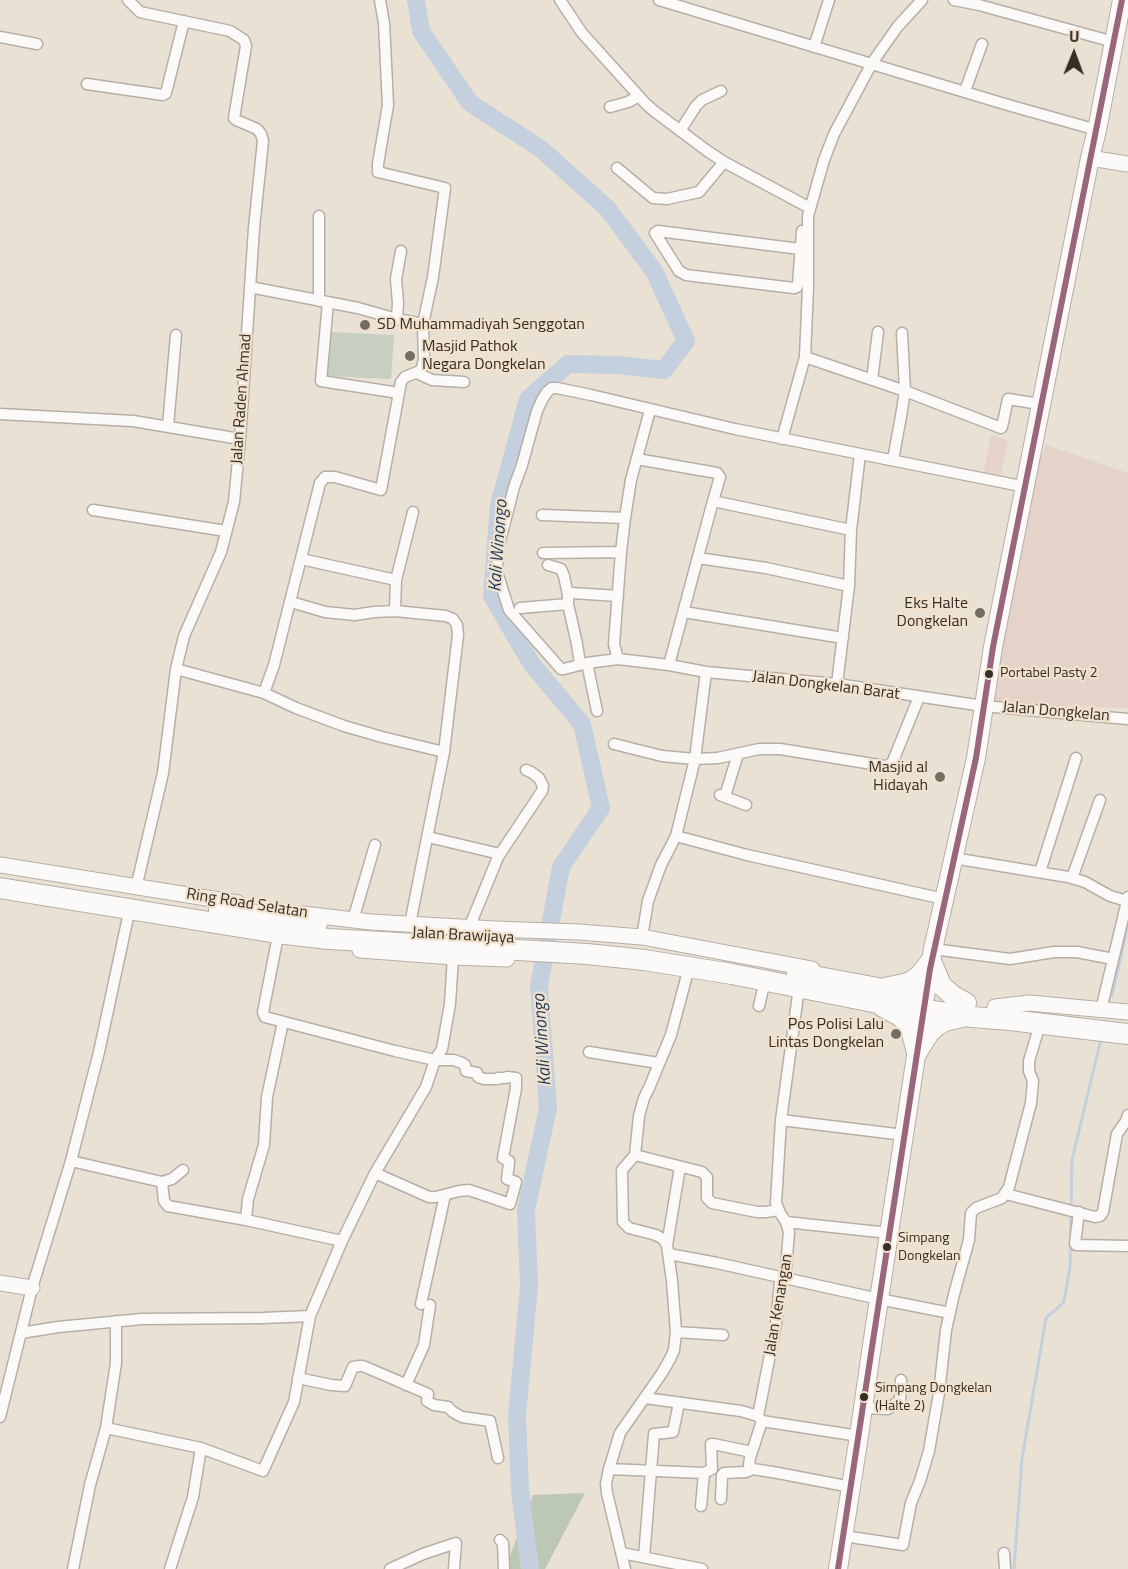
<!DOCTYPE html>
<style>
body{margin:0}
#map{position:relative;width:1128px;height:1569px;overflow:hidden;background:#eae1d5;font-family:"Titillium Web",sans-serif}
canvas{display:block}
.north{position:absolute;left:1044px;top:24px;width:60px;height:60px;-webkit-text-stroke:4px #f2e2cd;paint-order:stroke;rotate:1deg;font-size:16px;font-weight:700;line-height:24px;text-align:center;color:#342e26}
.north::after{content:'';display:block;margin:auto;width:21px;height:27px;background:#342e26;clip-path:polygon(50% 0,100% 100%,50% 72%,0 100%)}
</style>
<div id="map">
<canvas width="1128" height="1569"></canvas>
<div class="north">U</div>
</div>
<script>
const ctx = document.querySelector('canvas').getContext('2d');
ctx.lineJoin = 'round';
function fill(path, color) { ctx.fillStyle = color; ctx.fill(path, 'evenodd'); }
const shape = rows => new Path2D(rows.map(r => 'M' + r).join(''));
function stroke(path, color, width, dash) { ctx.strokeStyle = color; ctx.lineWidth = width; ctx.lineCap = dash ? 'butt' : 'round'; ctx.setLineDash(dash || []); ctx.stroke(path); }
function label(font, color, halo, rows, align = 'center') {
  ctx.font = font + ' "Titillium Web",sans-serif'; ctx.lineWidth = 4.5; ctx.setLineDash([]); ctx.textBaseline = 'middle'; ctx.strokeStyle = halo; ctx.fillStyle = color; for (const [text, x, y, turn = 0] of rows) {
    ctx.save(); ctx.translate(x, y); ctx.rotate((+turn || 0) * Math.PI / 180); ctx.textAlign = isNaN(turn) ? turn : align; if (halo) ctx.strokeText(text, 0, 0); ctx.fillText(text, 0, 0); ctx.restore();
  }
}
const commercial = shape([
 [991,435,1008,440,1000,478,983,475],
 [1046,445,1128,473,1128,708,992,704,1015,573,1034,473]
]);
const green = shape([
 [329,332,394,335,391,379,327,376]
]);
const forest = shape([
 [585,1493,545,1569,505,1569,533,1495]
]);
const stream = shape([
 [1112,996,1128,925],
 [1014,1569,1022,1459,1046,1318,1064,1302,1070,1267,1072,1160,1101,1039]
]);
const river = shape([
 [416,0,421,31,470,103,541,149,607,208,654,271,686,341,664,370,617,365,568,364,528,399,499,505,492,596,531,663,582,724,601,808,561,867,539,986,548,1108,526,1210,529,1286,517,1415,520,1490,530,1569]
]);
const street = shape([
 [128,0,140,12,230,31,244,40,246,46,234,118,236,120,257,129,261,134,263,141,254,228,240,439,234,502,221,552,184,636,176,669,163,773,136,888],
 [560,0,582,33,646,104,654,111,706,150,724,162,810,208],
 [659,0,1008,105,1097,130],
 [954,0,979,5,1114,42],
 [0,37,37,44],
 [814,47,829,0],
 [87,84,163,95,166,93,184,21],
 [965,91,982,44],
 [610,107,628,102,639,96],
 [680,131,696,106,702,100,721,91],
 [617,168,653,198,667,199,699,192,724,162],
 [800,249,658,231,655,233,679,271,686,275,794,288,797,287,798,285,802,231],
 [250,287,358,308,397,319,423,324],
 [319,301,319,216],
 [328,302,321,381,399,393],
 [397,319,398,303,396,279,401,251],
 [805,357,905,391,1001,428,1002,427,1008,399,1040,404],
 [417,373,432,380,464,382],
 [872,380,878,332],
 [650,410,631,480,625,518,621,552,614,644,618,659,669,665,706,672,837,684,983,706,1128,719],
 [0,414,133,421,240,439],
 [168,426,176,335],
 [782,439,805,357,808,287,808,216,824,160,834,134,872,63,898,26,922,0],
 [637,459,717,473,720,477,713,501,669,665],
 [893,460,901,416,905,391,902,333],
 [713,501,851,530],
 [93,510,226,531],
 [542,515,625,518],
 [543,553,621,552],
 [698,558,766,568,849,586],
 [301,559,396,580],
 [548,565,561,569,564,576,568,595],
 [291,602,325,612,355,615,374,612,395,611,446,616,453,619,457,625,458,635,444,752,410,924],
 [520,608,568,604],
 [395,611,396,580,413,512],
 [684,612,843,638],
 [618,659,587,663,564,669,561,669,509,610,497,572,498,549,514,487,522,465,537,411,542,400,547,392,552,388,557,388,591,395,735,429,1026,487],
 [587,663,597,711],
 [580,664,577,644,568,604,568,595,572,593,618,596],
 [176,669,264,693,296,708,344,726,382,737,444,752],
 [837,684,849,586,851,530,860,454],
 [264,693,274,665,320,483,325,477,335,477,381,490,401,382,405,377,420,371,422,368,424,359,423,324,433,277,445,188,378,172,378,164,388,105,384,23,380,0],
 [614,744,662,756,695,759,718,758,759,749,780,749,885,766,890,765,893,761,919,697],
 [720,795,746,805],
 [725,796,738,754],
 [676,836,747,855,944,899],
 [428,837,500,854],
 [953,858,1068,877,1085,882,1110,896,1127,901],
 [1040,872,1076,758],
 [1072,878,1100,800],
 [353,920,375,845],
 [469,928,498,857,542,791,543,786,539,778,531,772,526,770],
 [642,937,648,901,661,865,676,836,695,759,706,672],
 [277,941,263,1012,265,1017,395,1051,435,1060,454,1060,462,1063,465,1065,466,1071,477,1073,478,1077,484,1079,498,1079,498,1078,506,1078,507,1077,516,1078,516,1088,503,1158,509,1161,509,1163,507,1179,516,1182,510,1204,469,1190,459,1191,436,1197,429,1197,375,1173],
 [933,949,1010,959,1054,952,1077,952,1113,959],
 [759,1006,763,989],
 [1101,1010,1128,897],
 [589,1052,658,1063],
 [781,1120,904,1135],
 [635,1155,702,1172,707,1177,707,1198,712,1203,757,1212,766,1212,778,1210],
 [71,1161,162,1182,172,1179,183,1170],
 [162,1182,164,1201,168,1206,246,1220,342,1241],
 [1006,1194,1095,1217,1100,1216,1103,1212,1117,1134,1126,1121,1128,1115],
 [1079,1212,1075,1243,1076,1245,1128,1246],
 [246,1220,248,1199,264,1145,267,1097,283,1022],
 [786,1222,889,1233],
 [667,1245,680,1167],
 [669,1254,717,1263,879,1299,950,1313],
 [421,1304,445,1195],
 [676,1332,723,1335],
 [21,1333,58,1327,142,1319,263,1318,310,1316,342,1241,375,1173,426,1087,435,1060,442,1049,450,1004,453,957],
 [298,1378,331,1385,345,1386,353,1367,359,1366,363,1366,428,1394,427,1401,434,1405,448,1407,453,1412,462,1417,490,1421,498,1458],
 [406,1385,424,1345,430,1305],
 [645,1398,741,1411,758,1416],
 [863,1408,888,1409,900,1400,901,1380],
 [0,1417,32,1288,71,1161,99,1052,128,917],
 [762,1421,859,1436],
 [106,1428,201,1448,263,1471,294,1402,310,1316],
 [609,1469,704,1473,712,1469,711,1444,713,1444,752,1452],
 [753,1469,749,1465,750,1458,762,1421,758,1416,776,1324,780,1282,785,1279,789,1232,786,1222,780,1213,776,1203,781,1120,798,995],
 [721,1499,722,1475,724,1473,746,1472,753,1469,778,1473,851,1487],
 [701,1506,704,1473],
 [844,1536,903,1545,911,1503,920,1481,929,1451,939,1393,946,1330,954,1294,969,1240,971,1213,976,1208,1002,1198,1009,1187,1031,1103,1033,1081,1029,1071,1029,1061,1040,1024],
 [500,1540,503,1543,504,1569],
 [622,1553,702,1569],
 [1004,1553,1005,1569],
 [644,1557,654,1434,673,1432,679,1403],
 [73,1569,90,1485,106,1428,116,1363,116,1321],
 [170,1569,193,1497,201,1448],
 [390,1569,423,1554,456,1543,454,1569],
 [625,1569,607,1493,606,1484,609,1469,620,1433,662,1373,670,1359,674,1350,676,1332,672,1281,667,1245,663,1239,656,1235,629,1228,623,1222,622,1170,635,1155,639,1116,644,1098,649,1088,671,1035,687,975]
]);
const secondary = shape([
 [1090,158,1128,164],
 [0,865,238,903],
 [303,914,371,922,495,929,579,932,642,937,812,969],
 [360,950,453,957,507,959],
 [995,1007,1029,1003,1128,1012],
 [0,1283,32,1288]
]);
const primary = shape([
 [925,997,933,949,976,758,993,647,1090,158,1097,130,1122,0],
 [838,1569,859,1436,871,1352,923,1010]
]);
const highway = shape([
 [0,888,277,933,329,939,587,954,644,960,732,974,873,1002,972,1017,1010,1020,1128,1034],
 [219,910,317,924],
 [931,961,941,985,953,996,966,1003],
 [797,973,921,996],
 [885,988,904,984,912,981,920,975,931,961],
 [883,1007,900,1016,907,1023,911,1030,917,1052],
 [917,1052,929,1033,936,1026,945,1021,962,1017]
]);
const bus1 = shape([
 [838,1569,930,969,976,758,993,647,1122,0]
]);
const markers = [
 [365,325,6,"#746d63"],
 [410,356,6,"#746d63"],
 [980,613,6,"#746d63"],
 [989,674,5,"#342e26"],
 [940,777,6,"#746d63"],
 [896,1034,6,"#746d63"],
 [887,1247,5,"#342e26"],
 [864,1397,5,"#342e26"]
];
const busNames = [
 ["Portabel Pasty 2",1000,674],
 ["Simpang",898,1239],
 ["Dongkelan",898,1257],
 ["Simpang Dongkelan",875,1389],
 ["(Halte 2)",875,1407]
];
const poiNames = [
 ["SD Muhammadiyah Senggotan",377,325,"left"],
 ["Masjid Pathok",422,347,"left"],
 ["Negara Dongkelan",422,365,"left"],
 ["Eks Halte",968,604],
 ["Dongkelan",968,622],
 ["Masjid al",928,768],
 ["Hidayah",928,786],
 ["Pos Polisi Lalu",884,1025],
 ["Lintas Dongkelan",884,1043]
];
const streetNames = [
 ["Jalan Raden Ahmad",242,399,-86],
 ["Jalan Dongkelan Barat",826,686,7],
 ["Jalan Dongkelan",1056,712,5],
 ["Ring Road Selatan",247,904,9],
 ["Jalan Brawijaya",463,936,3],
 ["Jalan Kenangan",779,1305,-80]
];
const waterNames = [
 ["Kali Winongo",499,546,-86],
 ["Kali Winongo",543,1040,-94]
];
fill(commercial, '#e5d3c9');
fill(green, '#c7cfc0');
fill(forest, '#bdc7b6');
stroke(stream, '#c4d0dd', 3);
stroke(river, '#c4d0dd', 18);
stroke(street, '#b6afa6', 13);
stroke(secondary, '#b6afa6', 17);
stroke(primary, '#b6afa6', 20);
stroke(highway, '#b6afa6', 22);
stroke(street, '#fcfaf9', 10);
stroke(secondary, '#fcfaf9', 15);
stroke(primary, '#fcfaf9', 18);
stroke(highway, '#fcfaf9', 20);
stroke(bus1, '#99667a', 6);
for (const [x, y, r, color] of markers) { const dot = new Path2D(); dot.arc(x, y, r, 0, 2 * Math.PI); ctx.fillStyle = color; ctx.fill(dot); stroke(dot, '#f2e2cd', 2); }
label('14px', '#342e26', '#f2e2cd', busNames, 'left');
label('16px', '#342e26', '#f2e2cd', poiNames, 'right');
label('16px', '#342e26', '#f2e2cd', streetNames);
label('italic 18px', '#1a395b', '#f2e2cd', waterNames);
</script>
